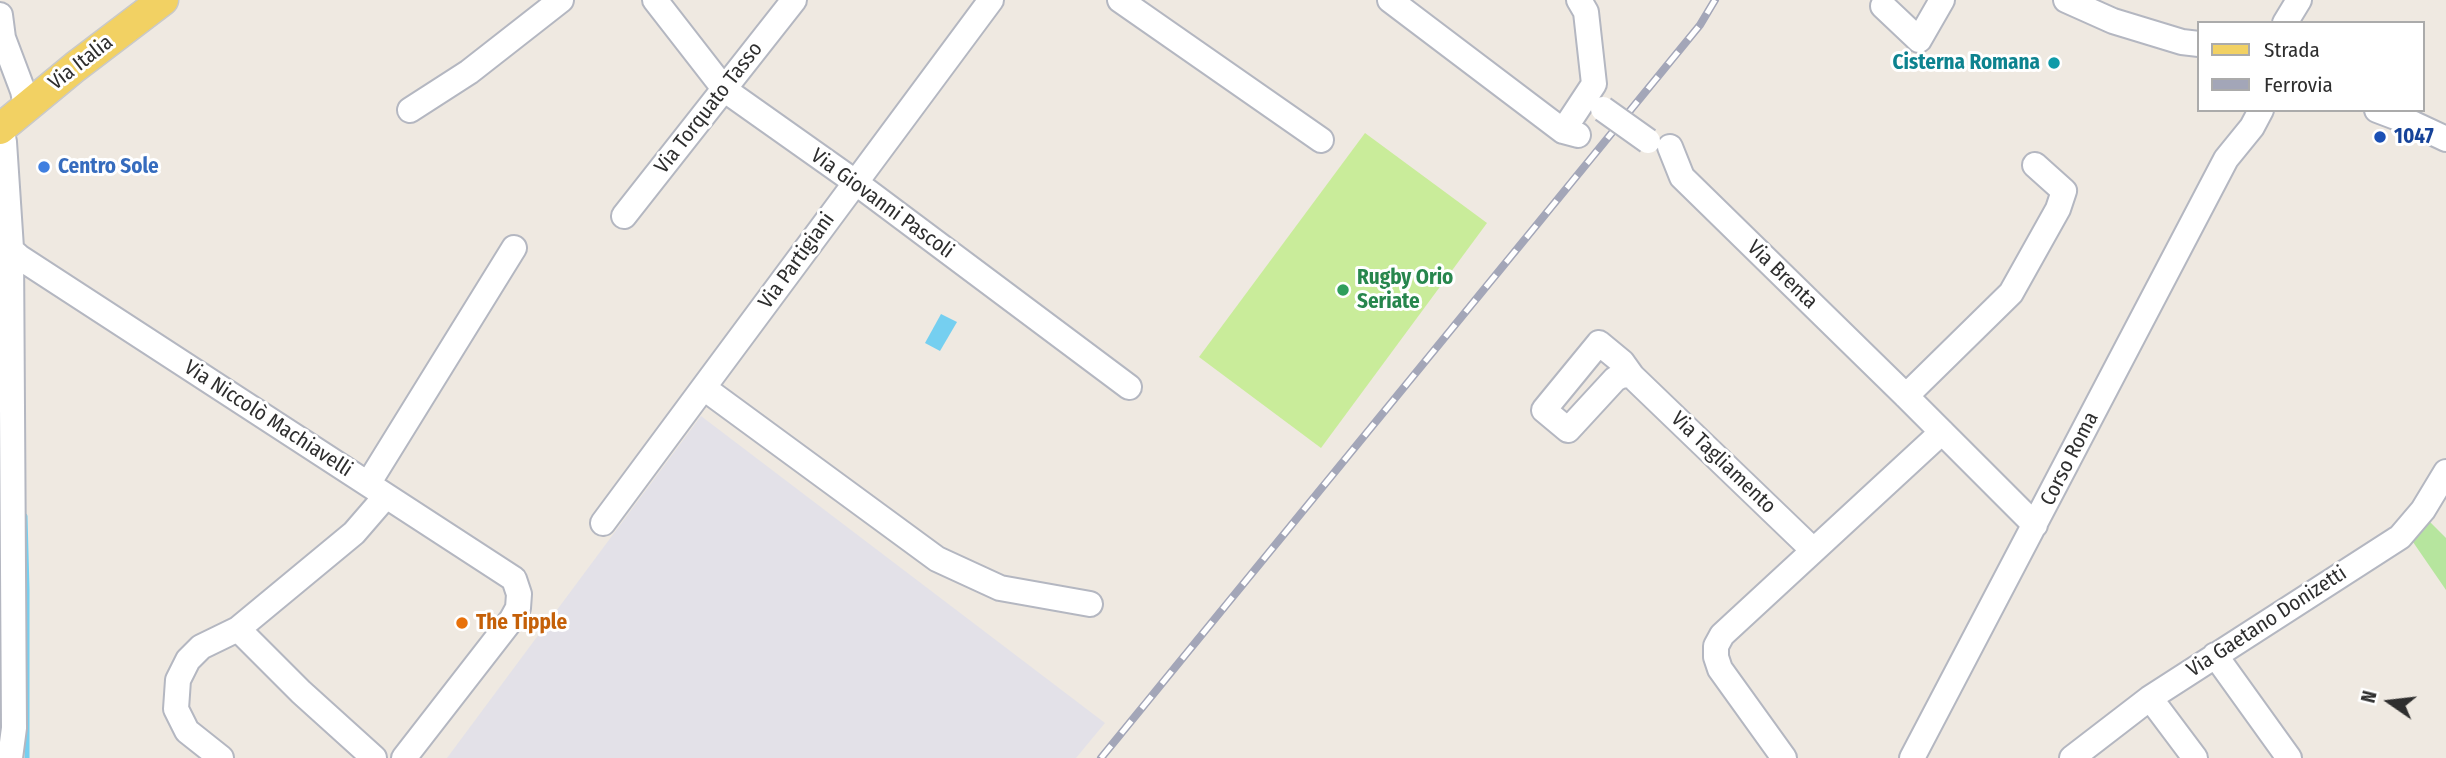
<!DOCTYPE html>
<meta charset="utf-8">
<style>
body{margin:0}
#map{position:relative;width:2446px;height:758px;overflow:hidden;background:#efe9e1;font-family:"Fira Sans Condensed",sans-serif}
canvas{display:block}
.legend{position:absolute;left:2197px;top:21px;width:228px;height:91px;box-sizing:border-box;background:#fff;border:2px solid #ababab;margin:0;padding:9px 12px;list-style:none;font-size:21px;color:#2e2e2e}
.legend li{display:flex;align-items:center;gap:14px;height:35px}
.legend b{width:35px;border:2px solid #ababab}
.north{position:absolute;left:2355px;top:667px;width:70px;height:70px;-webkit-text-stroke:5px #fff;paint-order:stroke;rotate:284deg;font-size:19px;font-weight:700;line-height:28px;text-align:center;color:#2e2e2e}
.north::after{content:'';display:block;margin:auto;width:24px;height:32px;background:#2e2e2e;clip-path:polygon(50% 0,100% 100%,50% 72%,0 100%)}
</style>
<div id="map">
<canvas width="2446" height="758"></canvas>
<ul class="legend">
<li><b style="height:9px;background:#f2d163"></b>Strada</li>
<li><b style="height:9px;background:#a3a6b8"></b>Ferrovia</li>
</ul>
<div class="north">N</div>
</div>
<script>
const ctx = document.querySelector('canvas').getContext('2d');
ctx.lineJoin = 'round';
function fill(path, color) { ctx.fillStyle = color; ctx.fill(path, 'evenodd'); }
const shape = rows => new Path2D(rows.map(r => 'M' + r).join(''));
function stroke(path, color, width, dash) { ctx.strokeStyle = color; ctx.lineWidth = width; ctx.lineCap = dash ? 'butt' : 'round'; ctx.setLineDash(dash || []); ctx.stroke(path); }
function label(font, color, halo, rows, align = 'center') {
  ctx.font = font + ' "Fira Sans Condensed",sans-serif'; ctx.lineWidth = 6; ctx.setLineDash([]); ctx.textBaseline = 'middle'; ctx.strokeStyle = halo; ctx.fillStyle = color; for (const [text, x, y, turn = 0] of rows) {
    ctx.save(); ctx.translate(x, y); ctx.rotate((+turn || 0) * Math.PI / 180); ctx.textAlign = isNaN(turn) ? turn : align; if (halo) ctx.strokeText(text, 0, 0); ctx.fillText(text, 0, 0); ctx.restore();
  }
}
const industrial = shape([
 [701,416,1105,723,1076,758,447,758]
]);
const green = shape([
 [2425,517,2446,538,2446,590,2413,542]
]);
const pitch = shape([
 [1365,133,1487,223,1321,448,1199,357]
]);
const water = shape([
 [941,314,957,322,940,351,925,343]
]);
const stream = shape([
 [25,516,27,589,27,758]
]);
const minor = shape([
 [655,0,725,90,855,182,1129,387],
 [1120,0,1321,140],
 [1390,0,1563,131,1578,135],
 [2066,0,2113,21,2182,42,2199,44],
 [1883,6,1919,40,1942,0],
 [0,15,3,38,23,91,26,106],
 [2285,23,2299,0],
 [410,110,469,72,561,0],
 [2377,110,2414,124,2446,139],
 [1,128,4,142,11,248,14,728,10,758],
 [1563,131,1594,84,1586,12,1579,0],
 [1670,147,1682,177,1906,396,2035,525],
 [624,216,794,0],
 [0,240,19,257,514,579,519,594,518,608,512,619,404,758],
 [1632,376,1622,362,1599,343,1544,410,1568,430,1615,379,1623,375,1632,376,1813,550],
 [704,388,937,559,1000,588,1090,604],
 [1906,396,2011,293,2058,209,2064,191,2035,165],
 [368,484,514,248],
 [603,523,991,0],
 [2215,655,2289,758],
 [2150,698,2195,758],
 [221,758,187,731,176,709,178,680,188,660,201,647,238,629],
 [374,758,301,692,238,629,354,533,386,496],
 [1784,758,1720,669,1716,657,1716,646,1722,635,1942,432],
 [1912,758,2226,159,2252,127,2261,110],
 [2072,758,2150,698,2400,537,2423,510,2446,472]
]);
const major = shape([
 [0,129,75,67,163,0]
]);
const rail = shape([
 [1101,758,1700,25,1715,0]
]);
const minorBridge = shape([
 [1603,109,1648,141]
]);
const markers = [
 [2054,63,7,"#0f9aa8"],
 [2380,137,7,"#1a4fb4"],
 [44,167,7,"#3f7fe0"],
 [1343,290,7,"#2e9e5b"],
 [462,623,7,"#e8710a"]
];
const streetNames = [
 ["Via Italia",81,63,-38],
 ["Via Torquato Tasso",709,108,-52],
 ["Via Giovanni Pascoli",882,204,36],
 ["Via Partigiani",797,261,-54],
 ["Via Brenta",1782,275,44],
 ["Via Niccolò Machiavelli",268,419,33],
 ["Corso Roma",2070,459,-63],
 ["Via Tagliamento",1723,463,44],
 ["Via Gaetano Donizetti",2267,622,-33]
];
const cultureNames = [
 ["Cisterna Romana",2040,63]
];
const transitNames = [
 ["1047",2394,137]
];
const shopNames = [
 ["Centro Sole",58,167]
];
const leisureNames = [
 ["Rugby Orio",1357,278],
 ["Seriate",1357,302]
];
const foodNames = [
 ["The Tipple",476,623]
];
fill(industrial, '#e3e1e8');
fill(green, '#b6e59e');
fill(pitch, '#c9ec9a');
fill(water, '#75cff0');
stroke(stream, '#75cff0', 5);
stroke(minor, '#b4b7c1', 28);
stroke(major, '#c9c9c9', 33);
stroke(minor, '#fff', 24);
stroke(major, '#f2d163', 30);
stroke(rail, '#a3a6b8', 8);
stroke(rail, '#fff', 5, [16]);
stroke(minorBridge, '#b4b7c1', 28, []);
stroke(minorBridge, '#fff', 24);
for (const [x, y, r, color] of markers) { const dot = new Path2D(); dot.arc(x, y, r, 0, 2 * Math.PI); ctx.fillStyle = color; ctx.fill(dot); stroke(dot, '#fff', 2.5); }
label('21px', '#2e2e2e', '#fff', streetNames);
label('bold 21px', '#0d838f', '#fff', cultureNames, 'right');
label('bold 21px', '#164399', '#fff', transitNames, 'left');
label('bold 21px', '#366cbe', '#fff', shopNames, 'left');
label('bold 21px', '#27864d', '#fff', leisureNames, 'left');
label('bold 21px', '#c56008', '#fff', foodNames, 'left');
</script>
